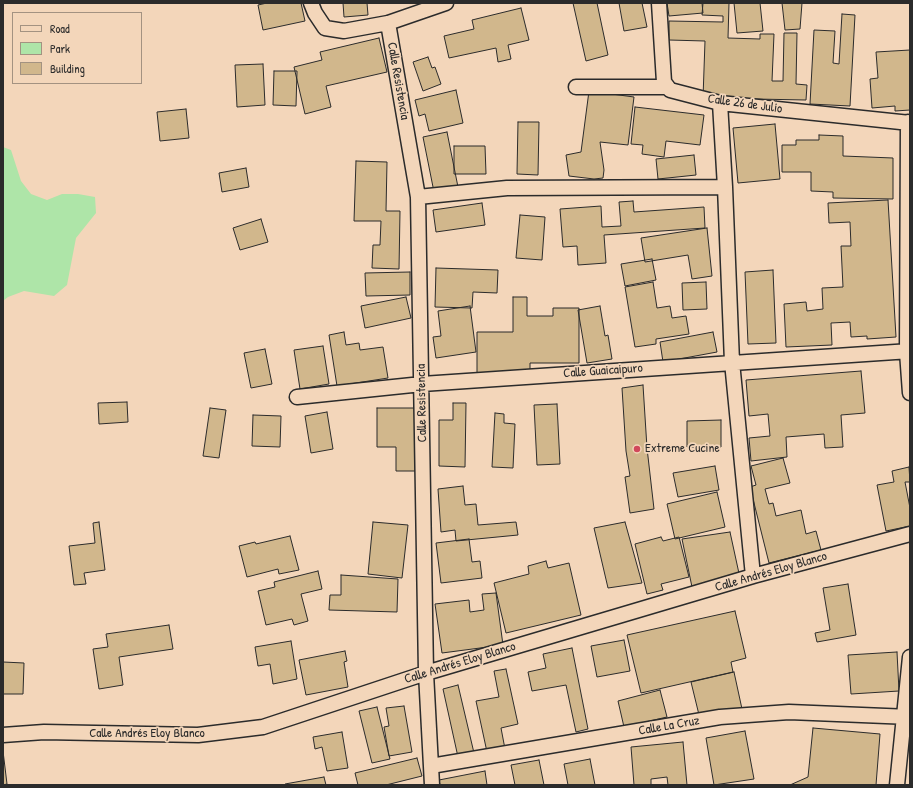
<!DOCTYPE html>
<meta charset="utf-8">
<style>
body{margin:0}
#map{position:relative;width:913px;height:788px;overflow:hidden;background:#f3d6ba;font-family:"Patrick Hand",sans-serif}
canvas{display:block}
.frame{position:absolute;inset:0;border:4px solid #2b2b2b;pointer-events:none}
.legend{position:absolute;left:12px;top:12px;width:130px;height:72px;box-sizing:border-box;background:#f3d6ba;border:1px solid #a39281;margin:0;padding:5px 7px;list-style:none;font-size:12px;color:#2b2b2b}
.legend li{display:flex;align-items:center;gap:8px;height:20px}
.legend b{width:20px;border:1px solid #a39281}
</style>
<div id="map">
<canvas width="913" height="788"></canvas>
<div class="frame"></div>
<ul class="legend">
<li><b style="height:5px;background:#f3d6ba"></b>Road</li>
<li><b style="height:11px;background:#aee5a8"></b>Park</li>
<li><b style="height:11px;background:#d1b78c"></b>Building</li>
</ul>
</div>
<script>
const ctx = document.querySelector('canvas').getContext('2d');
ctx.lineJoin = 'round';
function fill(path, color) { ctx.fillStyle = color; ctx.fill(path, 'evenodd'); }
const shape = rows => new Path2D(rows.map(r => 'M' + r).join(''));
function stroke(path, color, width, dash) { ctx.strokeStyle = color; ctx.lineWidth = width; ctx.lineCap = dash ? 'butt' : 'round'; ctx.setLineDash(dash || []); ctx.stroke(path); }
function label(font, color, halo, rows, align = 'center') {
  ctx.font = font + ' "Patrick Hand",sans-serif'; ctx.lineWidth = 3.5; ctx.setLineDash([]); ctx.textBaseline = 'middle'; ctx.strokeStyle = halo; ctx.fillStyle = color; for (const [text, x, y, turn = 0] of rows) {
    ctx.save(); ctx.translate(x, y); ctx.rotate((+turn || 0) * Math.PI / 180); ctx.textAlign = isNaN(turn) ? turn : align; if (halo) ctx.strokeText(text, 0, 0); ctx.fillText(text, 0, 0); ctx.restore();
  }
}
const green = shape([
 [3,147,11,150,21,181,31,194,47,200,62,194,78,194,95,197,96,213,76,238,67,285,54,296,24,291,8,297,3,301]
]);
const building = shape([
 [267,3,301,3,305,21,263,30,258,5,267,3],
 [343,3,367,3,368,15,344,17,343,3],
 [573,3,597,3,608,55,586,61,573,3],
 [619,3,642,3,647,27,624,31,619,3],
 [667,3,702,3,703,13,669,16,667,3],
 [703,3,729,3,728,38,760,39,760,34,774,34,772,81,783,81,784,33,797,33,796,84,807,85,806,100,703,98,705,41,669,40,669,21,723,22,723,16,702,15,703,3],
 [734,3,760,3,763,31,737,33,734,3],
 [782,3,802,3,800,29,785,30,782,3],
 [521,8,529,40,508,45,511,59,498,62,496,48,449,58,444,36,474,29,472,20,521,8],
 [842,14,855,15,850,106,810,104,814,30,835,31,833,63,839,64,842,14],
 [379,38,387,72,326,86,331,107,305,114,294,67,322,60,320,52,379,38],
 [910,50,910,110,895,111,895,106,872,108,870,79,878,78,876,52,910,50],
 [428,57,432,68,435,67,441,84,423,91,413,62,428,57],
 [263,64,265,105,237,107,235,65,263,64],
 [274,71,297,71,296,106,273,105,274,71],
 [456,90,463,123,429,131,425,114,419,116,415,100,456,90],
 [589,91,634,97,628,145,600,142,604,170,603,178,594,179,569,176,566,155,581,152,589,91],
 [635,107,704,115,700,145,666,141,664,157,642,154,643,145,631,144,635,107],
 [186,109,189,138,160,141,157,112,186,109],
 [518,122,539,122,538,175,517,174,518,122],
 [775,124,780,179,738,183,733,128,775,124],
 [447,132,458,187,434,192,423,137,447,132],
 [819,135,843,136,843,156,893,158,893,199,833,198,833,192,811,191,811,172,782,172,782,145,796,145,796,140,819,140,819,135],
 [454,146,485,146,486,174,454,174,454,146],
 [694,155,696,175,658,179,656,159,694,155],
 [356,161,387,162,386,211,400,211,399,269,372,268,373,245,380,245,381,221,354,221,356,161],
 [246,168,249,187,222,192,219,173,246,168],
 [888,200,896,337,867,339,867,336,851,337,850,322,831,323,832,345,786,347,784,304,806,302,807,311,823,309,822,288,843,287,841,246,851,246,850,222,829,223,828,203,888,200],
 [633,201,634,212,704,207,705,228,604,235,606,263,578,265,577,246,563,247,560,209,601,206,602,227,621,226,619,202,633,201],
 [482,203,485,225,436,232,433,210,482,203],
 [520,215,545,217,542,260,516,258,520,215],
 [261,219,268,242,240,250,233,228,261,219],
 [707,228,712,276,692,279,688,255,645,262,641,238,707,228],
 [652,259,656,280,625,286,621,264,652,259],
 [436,268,498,270,497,293,473,292,472,308,435,307,436,268],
 [773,270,776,343,748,344,745,272,773,270],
 [410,272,410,295,366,296,365,273,410,272],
 [653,282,657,308,670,306,672,318,686,316,689,334,656,339,656,344,635,347,625,287,653,282],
 [706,282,707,309,683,310,682,283,706,282],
 [406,297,411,318,365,328,361,306,406,297],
 [513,297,527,297,527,316,553,316,553,308,579,308,579,363,530,363,530,372,477,373,477,332,513,332,513,297],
 [470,306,476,352,436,358,433,337,441,336,438,311,470,306],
 [600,306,605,336,608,335,612,359,587,363,578,310,600,306],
 [344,332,346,345,359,343,360,350,383,347,388,378,337,386,329,335,344,332],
 [713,332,717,352,663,362,660,342,713,332],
 [323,346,329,384,300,389,294,350,323,346],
 [265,349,272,384,251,388,244,353,265,349],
 [861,371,865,413,841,415,843,447,825,448,824,434,786,437,787,457,751,461,749,438,770,436,768,414,749,416,746,380,861,371],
 [643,385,647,448,654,509,630,513,625,477,630,476,626,451,622,388,643,385],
 [127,402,128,422,99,424,98,403,127,402],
 [453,403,466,403,465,467,439,466,439,420,453,420,453,403],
 [557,404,560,464,537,465,534,405,557,404],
 [210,408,226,410,219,458,203,456,210,408],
 [377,408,416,408,416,471,396,471,396,447,377,447,377,408],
 [327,412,333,449,311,453,305,416,327,412],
 [495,413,504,414,504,423,515,424,513,468,492,467,495,413],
 [253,415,281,416,280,447,252,446,253,415],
 [721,420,721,447,687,447,687,421,721,420],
 [783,458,790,483,765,489,769,504,773,503,776,516,801,510,806,534,816,531,821,550,769,563,750,487,756,485,751,466,783,458],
 [715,466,719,490,678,497,673,473,715,466],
 [909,467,910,482,905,482,910,508,910,526,886,531,877,485,894,482,892,471,909,467],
 [463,486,465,505,476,504,478,525,516,522,518,535,456,541,455,530,441,532,438,489,463,486],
 [717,492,725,527,675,539,667,504,717,492],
 [99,522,105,570,84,573,86,584,74,585,69,546,95,543,93,523,99,522],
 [373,522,408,525,402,578,368,574,373,522],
 [625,522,642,583,608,588,594,528,625,522],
 [730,532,740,578,692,587,682,539,730,532],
 [290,536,299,570,279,574,278,569,247,577,239,546,255,542,256,544,290,536],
 [661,537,663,541,679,537,689,577,661,584,663,590,647,594,635,544,661,537],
 [469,539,472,562,480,561,482,578,441,583,436,543,469,539],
 [546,561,548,568,569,563,581,615,506,633,494,583,529,574,528,566,546,561],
 [318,571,322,589,301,594,308,621,294,625,292,619,266,625,258,591,275,587,274,582,318,571],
 [341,575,398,579,397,612,329,610,330,595,341,595,341,575],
 [848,584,856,635,817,642,815,633,830,630,823,588,848,584],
 [496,593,503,645,442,653,435,604,469,600,470,612,484,610,482,594,496,593],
 [735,611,746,658,731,662,733,672,641,693,627,635,735,611],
 [169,625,173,649,119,657,123,685,99,689,93,649,108,647,106,634,169,625],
 [624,640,630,671,597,677,591,646,624,640],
 [291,641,297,679,273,684,270,664,258,666,255,647,291,641],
 [572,648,588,729,576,732,566,685,532,691,528,672,546,668,543,654,572,648],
 [345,651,347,661,344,662,348,687,306,695,299,660,345,651],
 [897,652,899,691,851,694,848,655,897,652],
 [3,662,24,663,23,694,3,694,3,662],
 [506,669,518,724,501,728,505,749,487,752,476,701,499,697,494,671,506,669],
 [734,672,742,709,700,719,691,682,734,672],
 [458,685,474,753,458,757,443,689,458,685],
 [660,690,667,717,624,727,618,701,660,690],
 [404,706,412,752,389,756,384,727,389,726,386,708,404,706],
 [377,707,390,759,372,763,359,711,377,707],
 [813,728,880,734,876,785,790,785,808,777,813,728],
 [745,731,754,779,714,785,706,738,745,731],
 [342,732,348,768,327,771,322,747,315,749,313,737,342,732],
 [683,742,687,785,668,785,667,777,651,779,651,785,634,785,631,747,683,742],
 [3,751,7,784,3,785,3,751],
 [417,758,422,776,386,785,358,785,355,773,417,758],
 [590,759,595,785,568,785,564,764,590,759],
 [539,760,544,785,515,785,511,765,539,760],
 [485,771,487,785,440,785,439,780,485,771],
 [324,777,326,785,285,785,285,784,324,777]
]);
const street = shape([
 [311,3,315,13,325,28,344,31,388,23,446,3],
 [659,3,664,82,670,90,720,103,910,123],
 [388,23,418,197,426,673,432,785],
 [576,87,666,87],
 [720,103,725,187,732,362,753,576],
 [908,122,907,352,910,393],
 [418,197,507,188,725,187],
 [297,397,422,384,910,351],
 [3,735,44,732,198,735,263,727,426,673,753,576,910,534],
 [431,766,720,717,789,712,910,717],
 [897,785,910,657]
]);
const markers = [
 [637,449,4,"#d1495b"]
];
const streetNames = [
 ["Calle Resistencia",398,81,80],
 ["Calle 26 de Julio",745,104,8],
 ["Calle Guaicaipuro",603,371,-4],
 ["Calle Resistencia",422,403,-91],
 ["Calle Andrés Eloy Blanco",771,572,-16],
 ["Calle Andrés Eloy Blanco",460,663,-17],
 ["Calle La Cruz",669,726,-10],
 ["Calle Andrés Eloy Blanco",147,734]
];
const poiNames = [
 ["Extreme Cucine",645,449]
];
fill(green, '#aee5a8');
fill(building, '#d1b78c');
stroke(building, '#2b2b2b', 1);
stroke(street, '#2b2b2b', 17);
stroke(street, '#f3d6ba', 14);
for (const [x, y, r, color] of markers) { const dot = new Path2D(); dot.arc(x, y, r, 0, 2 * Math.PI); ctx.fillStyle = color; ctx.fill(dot); stroke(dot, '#f3d6ba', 1.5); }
label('13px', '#2b2b2b', '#f3d6ba', streetNames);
label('13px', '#2b2b2b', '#f3d6ba', poiNames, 'left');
</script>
